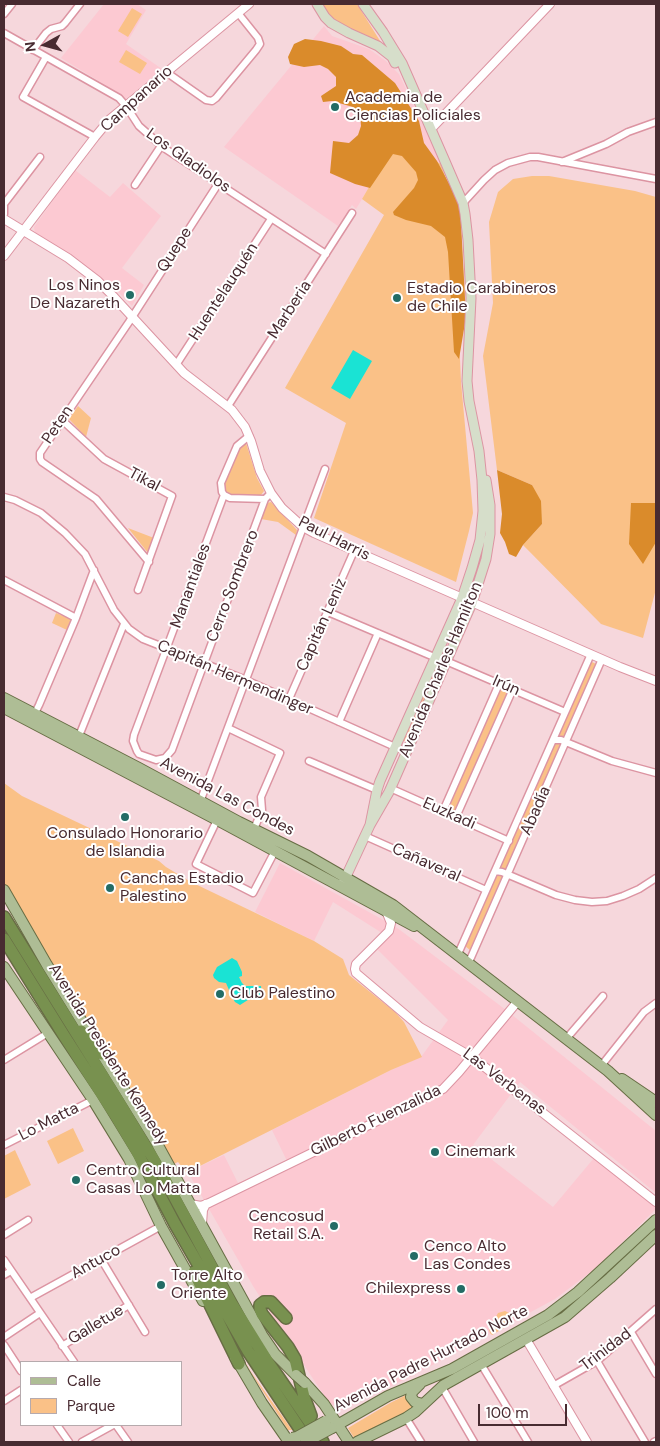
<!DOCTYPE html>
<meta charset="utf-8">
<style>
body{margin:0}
#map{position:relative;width:660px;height:1446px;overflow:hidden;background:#f6d7dc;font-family:"DM Sans",sans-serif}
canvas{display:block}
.frame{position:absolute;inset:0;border:5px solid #482b31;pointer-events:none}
.legend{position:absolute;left:20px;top:1361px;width:162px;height:65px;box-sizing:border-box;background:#fff;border:1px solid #b6aaad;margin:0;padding:6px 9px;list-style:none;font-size:15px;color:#482b31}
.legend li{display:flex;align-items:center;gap:10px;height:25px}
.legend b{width:25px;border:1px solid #b6aaad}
.north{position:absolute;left:20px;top:20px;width:50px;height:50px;-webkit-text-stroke:4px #fff;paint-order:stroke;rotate:263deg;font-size:14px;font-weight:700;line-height:20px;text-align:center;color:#482b31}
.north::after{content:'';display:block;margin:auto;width:18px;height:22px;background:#482b31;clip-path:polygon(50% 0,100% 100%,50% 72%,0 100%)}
.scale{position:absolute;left:478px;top:1404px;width:89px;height:22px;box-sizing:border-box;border:2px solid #482b31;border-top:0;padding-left:6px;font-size:15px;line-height:18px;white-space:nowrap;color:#482b31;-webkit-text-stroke:4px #fff;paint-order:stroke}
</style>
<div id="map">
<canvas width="660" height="1446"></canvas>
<div class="frame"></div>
<ul class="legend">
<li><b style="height:6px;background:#aebd95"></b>Calle</li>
<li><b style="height:14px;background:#fac187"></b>Parque</li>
</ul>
<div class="north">N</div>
<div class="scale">100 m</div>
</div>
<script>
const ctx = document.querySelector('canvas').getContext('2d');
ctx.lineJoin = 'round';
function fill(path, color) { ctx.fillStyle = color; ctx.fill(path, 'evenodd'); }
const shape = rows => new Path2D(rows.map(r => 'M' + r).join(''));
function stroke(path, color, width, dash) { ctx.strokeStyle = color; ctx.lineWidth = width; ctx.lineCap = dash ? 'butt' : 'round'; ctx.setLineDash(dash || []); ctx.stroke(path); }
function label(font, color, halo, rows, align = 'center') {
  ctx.font = font + ' "DM Sans",sans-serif'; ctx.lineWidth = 4; ctx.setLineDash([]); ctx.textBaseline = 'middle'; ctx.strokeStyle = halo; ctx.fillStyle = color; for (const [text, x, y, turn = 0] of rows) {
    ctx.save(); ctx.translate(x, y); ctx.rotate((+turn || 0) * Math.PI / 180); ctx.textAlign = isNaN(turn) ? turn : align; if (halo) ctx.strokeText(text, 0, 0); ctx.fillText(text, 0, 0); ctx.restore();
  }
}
const built = shape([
 [104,4,137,4,146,10,126,44,162,69,126,99,122,95,61,58],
 [324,26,332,36,369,49,386,61,399,74,441,164,396,141,362,199,356,209,352,205,338,226,224,147],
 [75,170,110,197,123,183,161,216,122,268,144,285,132,306,110,284,66,252,35,234,34,227],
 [280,863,396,927,506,1010,656,1131,656,1193,520,1082,473,1145,553,1207,594,1158,648,1198,656,1209,596,1268,555,1299,414,1375,342,1410,329,1403,298,1356,253,1286,188,1172,224,1155,238,1183,287,1161,272,1130,391,1070,421,1057,448,1020,373,945,382,933,333,902,314,941,255,912]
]);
const green = shape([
 [321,4,357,4,382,44,341,26,327,12],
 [132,8,142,14,128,37,118,31],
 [126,50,147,63,140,74,119,62],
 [396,141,441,164,453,200,461,382,473,513,469,531,456,582,314,518,346,423,285,388,384,215,362,199],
 [532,176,549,176,635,191,656,197,656,589,643,638,601,624,523,545,542,524,532,485,497,470,483,356,493,303,489,222,498,192,513,179],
 [78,406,91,418,86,437,69,419],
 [241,443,246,443,257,478,264,491,261,495,231,496,224,492,222,485],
 [271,502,297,530,296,535,278,522,261,519,267,503],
 [128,528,154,538,148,553],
 [56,613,71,619,67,630,52,623],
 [590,661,596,664,470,950,465,946],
 [438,662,443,664,408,743,403,740],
 [500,686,510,691,456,813,446,807],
 [4,783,22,796,159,861,166,867,191,882,314,941,343,959,349,975,395,1012,404,1022,422,1057,391,1070,188,1172,186,1172,178,1162,170,1166,48,962,4,883],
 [73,1128,84,1151,58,1164,47,1141],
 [15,1150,31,1185,4,1199,4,1156],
 [505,1311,509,1313,514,1322,492,1335,490,1333,489,1330,498,1313],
 [218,1317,251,1372,292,1430,288,1430,251,1373],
 [408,1394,410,1404,414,1407,401,1415,354,1438,348,1428,390,1403]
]);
const forest = shape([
 [305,39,321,41,341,46,353,54,362,55,395,83,419,121,424,143,437,161,460,204,466,317,459,359,454,352,448,252,445,237,431,226,406,220,394,215,393,212,414,188,418,180,416,172,402,156,393,154,370,188,355,184,330,173,333,141,349,143,358,135,361,126,360,114,353,107,332,101,323,102,321,96,336,86,336,77,328,69,320,65,304,67,290,64,288,57,294,44],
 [497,470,532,485,541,501,542,524,523,545,516,557,509,554,505,542,500,533,502,514],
 [631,503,656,503,656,542,643,564,629,544]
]);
const water = shape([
 [353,350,372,361,350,399,331,388],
 [232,958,237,961,242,972,242,976,239,977,242,983,245,986,261,986,262,997,251,998,240,1005,235,1002,232,997,226,983,219,982,214,978,213,975,217,967]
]);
const minor = shape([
 [4,14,12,4],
 [4,33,119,98,126,106,139,126,164,148,326,254],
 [33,50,46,33,51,29,62,26,65,23,80,4],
 [46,57,23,97,95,137],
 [166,72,206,100,212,101,216,98,256,50,260,44,258,38,238,13],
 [562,162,606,144,628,132,656,122],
 [135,185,161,146],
 [463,203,484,180,495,170,508,163,530,157,538,157,656,179],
 [4,204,40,157],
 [4,206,4,214],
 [176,365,271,219],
 [228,406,352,213],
 [62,420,104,459,172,496,138,590],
 [249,436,237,446,221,483,222,492,224,495,230,498,265,499],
 [224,495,134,735,133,741,137,751,139,754,156,760,165,758,172,750,265,499,271,493],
 [4,497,15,500,41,513,65,533,85,554,114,610,129,629,143,639,246,680,395,747,407,751],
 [149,562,96,499,42,462,40,459,40,453,129,322,218,184],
 [4,580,76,618],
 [328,612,434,657,446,661,565,712],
 [289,699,354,551],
 [33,717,39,705,76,618,94,570],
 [339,722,378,633],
 [228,728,280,753,261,797,262,810,254,829],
 [79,736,124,624],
 [553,740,561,740,612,761,656,773],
 [309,761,377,790],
 [390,788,509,841],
 [200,802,325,469],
 [443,811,499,684],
 [456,817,513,689],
 [217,820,196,864,253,893,275,851],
 [365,836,486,890],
 [495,871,502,872,556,895,575,900,592,902,607,901,623,896,639,889,656,878],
 [458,954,591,654],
 [469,962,602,659],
 [566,1039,603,996],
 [4,1060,48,1033],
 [601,1066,644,1012,656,1003],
 [4,1145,93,1100],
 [4,1235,28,1220],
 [101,1259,145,1332],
 [4,1260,74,1362],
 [4,1275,11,1271],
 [30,1298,161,1226],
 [631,1332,656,1374],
 [4,1337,40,1313],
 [4,1345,21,1371],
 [62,1346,129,1305],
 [597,1361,645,1442],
 [481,1364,528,1442],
 [553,1386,597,1361,656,1309],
 [442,1387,474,1442],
 [4,1401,21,1390],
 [406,1418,421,1442],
 [57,1425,69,1442],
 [116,1425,128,1442],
 [82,1442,113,1425],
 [654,1442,656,1441]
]);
const tertiary = shape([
 [431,129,550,4],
 [4,219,68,258,98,281,113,296,184,373,232,410,245,427,251,441,260,471,271,493,282,508,303,527,314,533,620,667,656,681],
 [4,256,95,137,110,119,249,4],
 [386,911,391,923,389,931,356,964,355,969,356,973,420,1027,472,1057,656,1202],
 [190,1204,201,1206,209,1203,443,1089,459,1072,518,1001],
 [202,1224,203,1210,206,1204],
 [526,1339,587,1442]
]);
const secondary = shape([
 [317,4,325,17,331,23,349,33,378,46,392,57,395,63],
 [363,4,383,32,402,63,444,159,463,203,465,214,468,240,471,298,467,381,469,401,479,451,482,480,483,511,480,540,472,568,462,598,380,781,377,790,370,825],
 [343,883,370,825,389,792,472,603,486,559,490,534,490,505,486,480]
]);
const primary = shape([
 [4,698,139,768,239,822,308,856,393,905,608,1071,656,1115],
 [4,708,221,822,414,926],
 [4,890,47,965,155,1140,262,1335,275,1354,296,1375],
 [4,967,93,1100,129,1159,161,1226,203,1301],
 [622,1079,656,1102],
 [235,1357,262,1403,289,1442],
 [305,1383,324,1404,349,1442],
 [420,1384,412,1392,411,1397,415,1402,423,1404],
 [332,1428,388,1396,452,1369,548,1315,578,1292,656,1220],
 [357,1442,406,1418,415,1412,444,1385,565,1317,610,1278,656,1235]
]);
const motorway = shape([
 [4,917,116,1097,156,1163,232,1304,268,1362,323,1442],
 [4,939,63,1034,115,1115,137,1152,175,1224,248,1351,308,1441],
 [81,1031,102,1054],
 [194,1272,239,1364],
 [286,1318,271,1302,264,1302,260,1305,260,1309,262,1314,288,1347,295,1359,304,1397,311,1416]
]);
const primaryBridge = shape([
 [296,1375,305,1383],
 [292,1438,297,1437,326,1421],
 [306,1442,332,1428]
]);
const markers = [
 [335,107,5,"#236c65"],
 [130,295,5,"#236c65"],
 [397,298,5,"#236c65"],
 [125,817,5,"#236c65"],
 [110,888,5,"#236c65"],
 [220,994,5,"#236c65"],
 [435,1152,5,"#236c65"],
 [76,1180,5,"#236c65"],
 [334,1226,5,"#236c65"],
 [414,1256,5,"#236c65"],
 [161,1285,5,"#236c65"],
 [461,1289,5,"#236c65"]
];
const poiNames = [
 ["Academia de",345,98],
 ["Ciencias Policiales",345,116],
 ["Los Ninos",120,286,"right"],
 ["De Nazareth",120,304,"right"],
 ["Estadio Carabineros",407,289],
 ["de Chile",407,307],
 ["Consulado Honorario",125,834,"center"],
 ["de Islandia",125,852,"center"],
 ["Canchas Estadio",120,879],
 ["Palestino",120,897],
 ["Club Palestino",230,994],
 ["Cinemark",445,1152],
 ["Centro Cultural",86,1171],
 ["Casas Lo Matta",86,1189],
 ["Cencosud",324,1217,"right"],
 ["Retail S.A.",324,1235,"right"],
 ["Cenco Alto",424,1247],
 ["Las Condes",424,1265],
 ["Torre Alto",171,1276],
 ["Oriente",171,1294],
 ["Chilexpress",451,1289,"right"]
];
const streetNames = [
 ["Campanario",137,99,-42],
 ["Los Gladiolos",188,161,35],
 ["Quepe",175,250,-57],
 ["Huentelauquén",224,292,-57],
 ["Marberia",290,310,-57],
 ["Peten",58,425,-56],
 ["Tikal",144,480,28],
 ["Paul Harris",334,539,27],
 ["Manantiales",191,586,-70],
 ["Cerro Sombrero",233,586,-69],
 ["Capitán Leniz",322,625,-66],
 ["Avenida Charles Hamilton",441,670,-67],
 ["Capitán Hermendinger",235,678,23],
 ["Irún",506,686,24],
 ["Avenida Las Condes",227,797,28],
 ["Abadía",536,811,-66],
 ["Euzkadi",449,814,24],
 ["Cañaveral",426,863,24],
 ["Avenida Presidente Kennedy",108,1055,58],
 ["Las Verbenas",504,1082,37],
 ["Gilberto Fuenzalida",376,1121,-26],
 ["Lo Matta",49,1122,-27],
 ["Antuco",96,1262,-29],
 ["Galletue",96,1325,-31],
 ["Trinidad",606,1350,-37],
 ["Avenida Padre Hurtado Norte",431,1359,-27]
];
fill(built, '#fcc9d2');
fill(green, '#fac187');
fill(forest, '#da8b2b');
fill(water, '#1ae3d4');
stroke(minor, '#dc94a2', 9);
stroke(tertiary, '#dc94a2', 10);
stroke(secondary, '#dc94a2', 11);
stroke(primary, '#676d44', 12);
stroke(motorway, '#676d44', 14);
stroke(minor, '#fff', 6);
stroke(tertiary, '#fff', 8);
stroke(secondary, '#d6deca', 9);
stroke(primary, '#aebd95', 10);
stroke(motorway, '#78914f', 11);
stroke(primaryBridge, '#676d44', 12, []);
stroke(primaryBridge, '#aebd95', 10);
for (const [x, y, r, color] of markers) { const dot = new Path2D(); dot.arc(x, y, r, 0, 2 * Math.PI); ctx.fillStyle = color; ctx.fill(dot); stroke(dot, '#fff', 2); }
label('16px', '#482b31', '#fff', poiNames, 'left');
label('16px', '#482b31', '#fff', streetNames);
</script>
